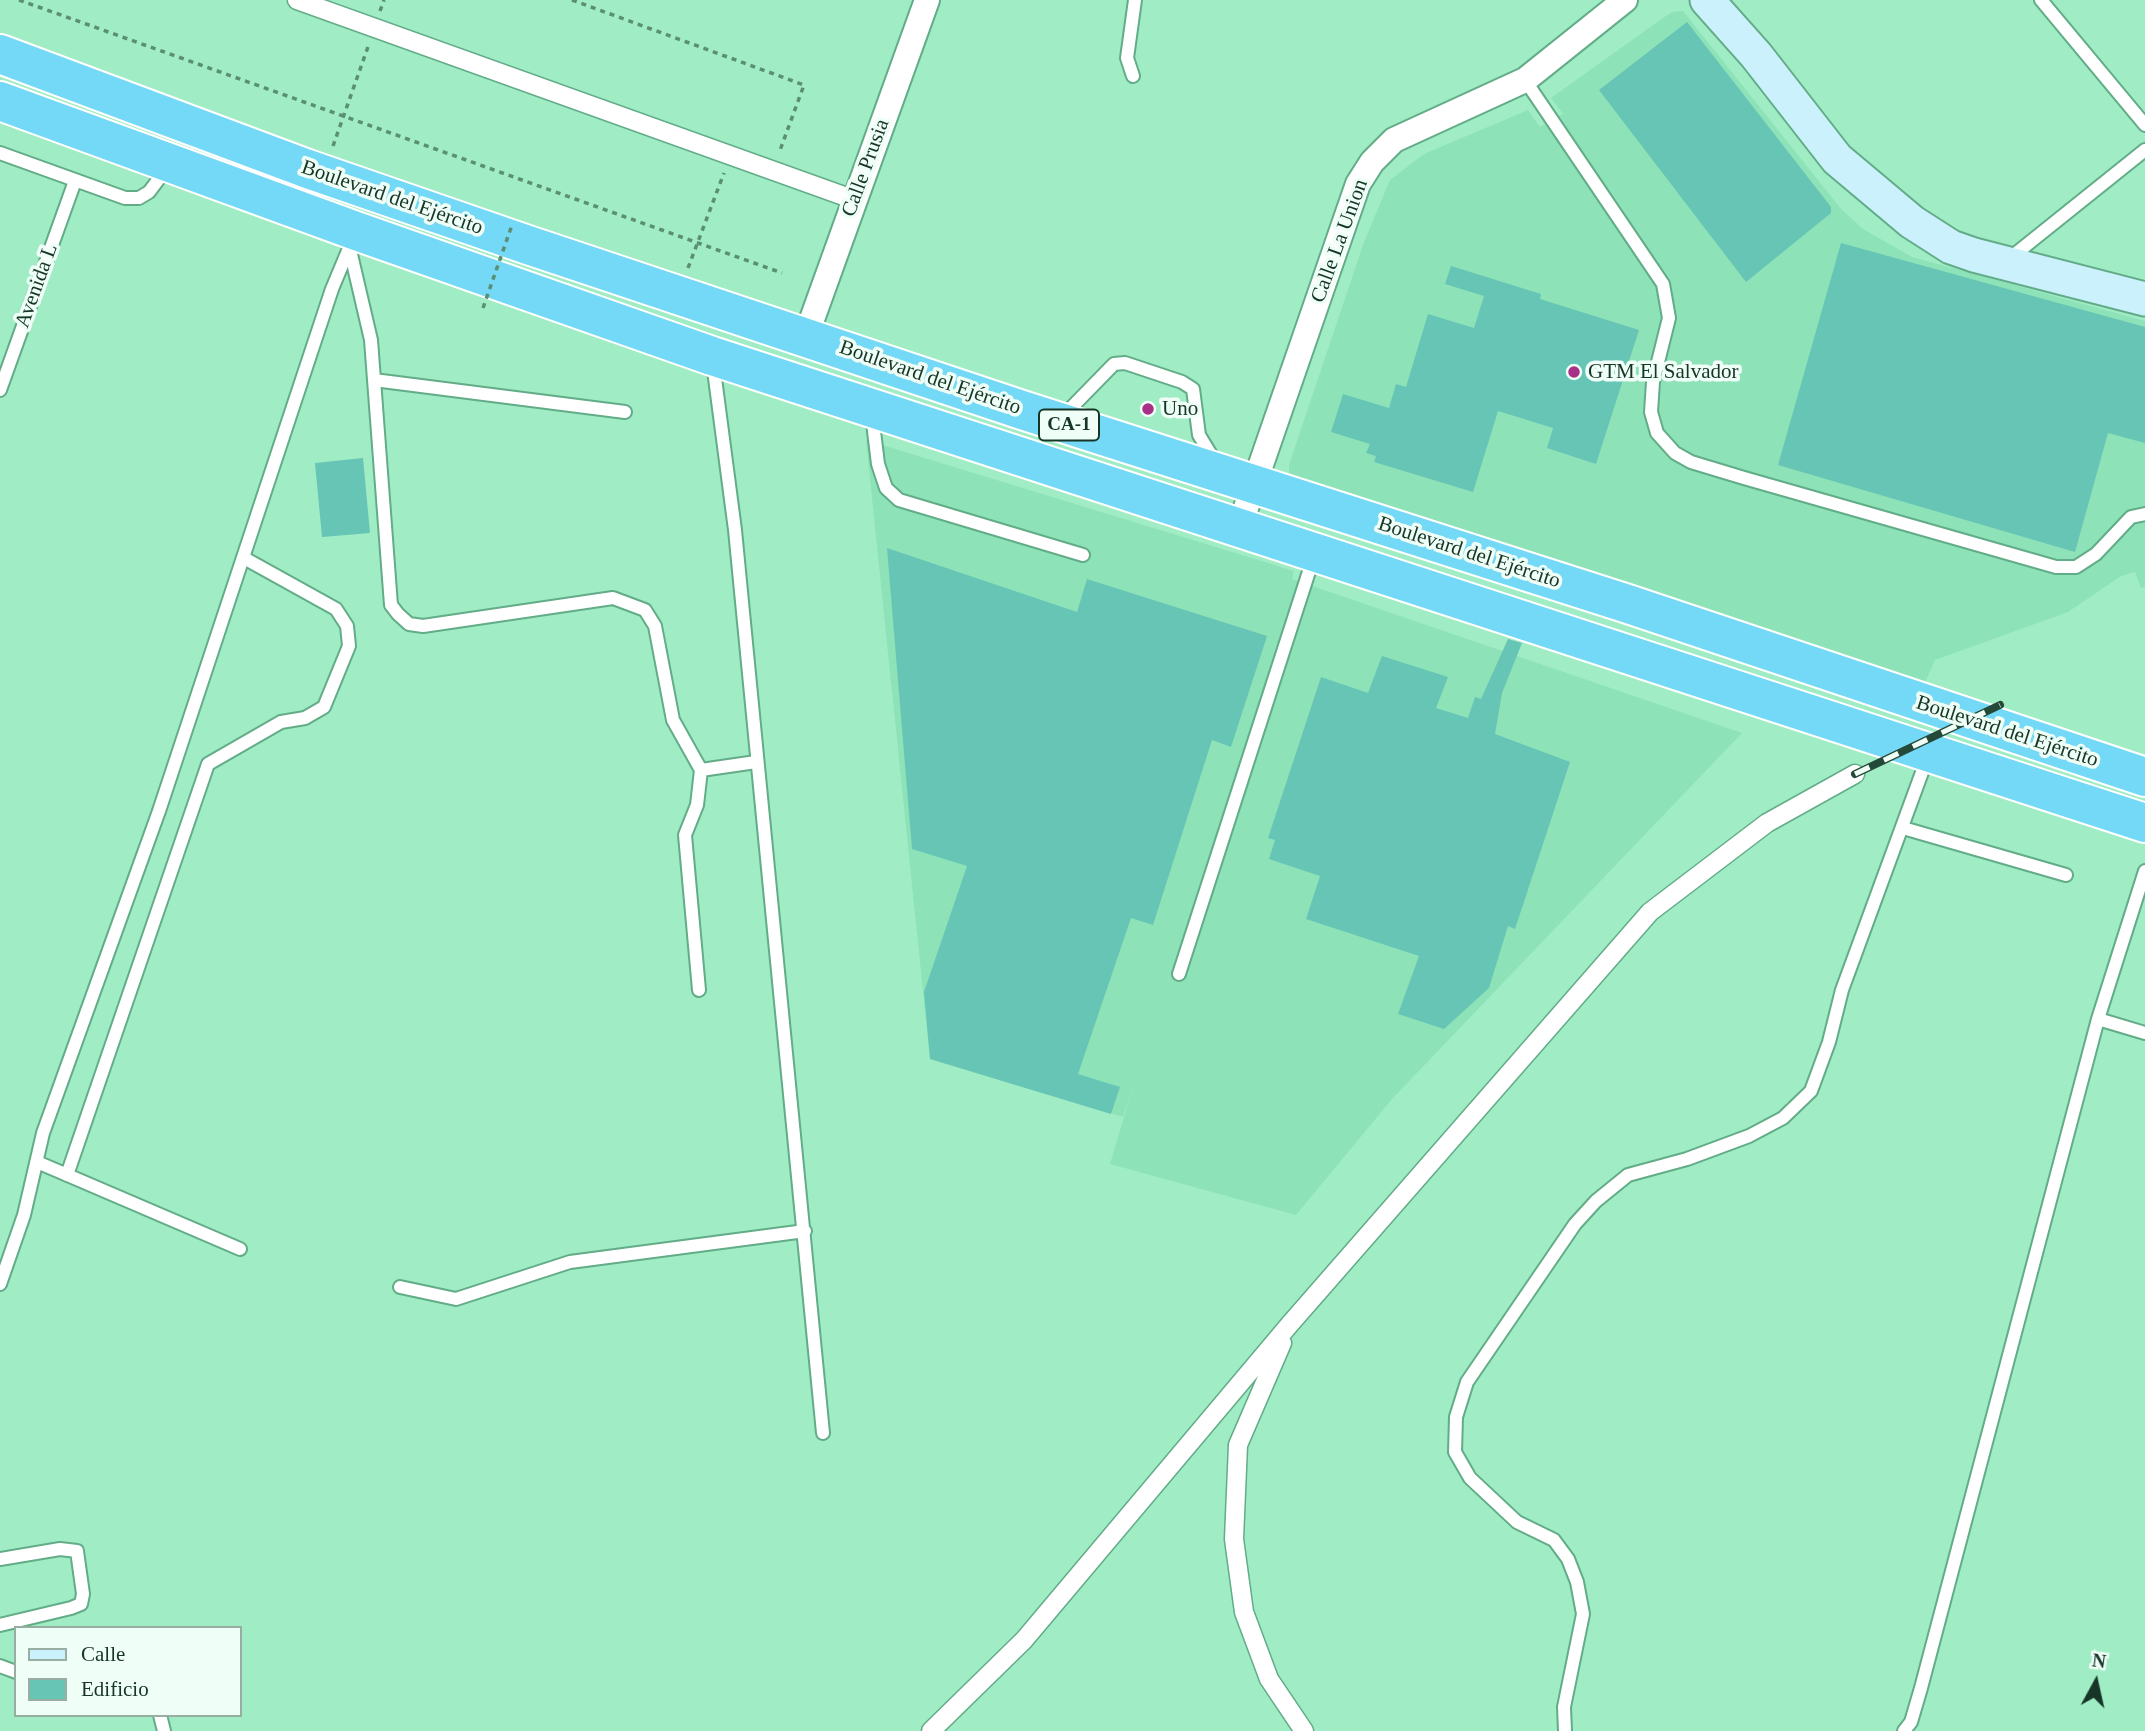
<!DOCTYPE html>
<meta charset="utf-8">
<style>
body{margin:0}
#map{position:relative;width:2145px;height:1731px;overflow:hidden;background:#a0ecc5;font-family:"Times New Roman",serif}
canvas{display:block}
.legend{position:absolute;left:14px;top:1626px;width:228px;height:91px;box-sizing:border-box;background:#effef6;border:2px solid #98aea3;margin:0;padding:9px 12px;list-style:none;font-size:21px;color:#163526}
.legend li{display:flex;align-items:center;gap:14px;height:35px}
.legend b{width:35px;border:2px solid #98aea3}
.north{position:absolute;left:2061px;top:1647px;width:70px;height:70px;-webkit-text-stroke:5px #effef6;paint-order:stroke;rotate:8deg;font-size:19px;font-weight:700;line-height:28px;text-align:center;color:#163526}
.north::after{content:'';display:block;margin:auto;width:24px;height:32px;background:#163526;clip-path:polygon(50% 0,100% 100%,50% 72%,0 100%)}
</style>
<div id="map">
<canvas width="2145" height="1731"></canvas>
<ul class="legend">
<li><b style="height:9px;background:#cbf1fc"></b>Calle</li>
<li><b style="height:19px;background:#67c5b5"></b>Edificio</li>
</ul>
<div class="north">N</div>
</div>
<script>
const ctx = document.querySelector('canvas').getContext('2d');
ctx.lineJoin = 'round';
function fill(path, color) { ctx.fillStyle = color; ctx.fill(path, 'evenodd'); }
const shape = rows => new Path2D(rows.map(r => 'M' + r).join(''));
function stroke(path, color, width, dash) { ctx.strokeStyle = color; ctx.lineWidth = width; ctx.lineCap = dash ? 'butt' : 'round'; ctx.setLineDash(dash || []); ctx.stroke(path); }
function label(font, color, halo, rows, align = 'center') {
  ctx.font = font + ' "Times New Roman",serif'; ctx.lineWidth = 7; ctx.setLineDash([]); ctx.textBaseline = 'middle'; ctx.strokeStyle = halo; ctx.fillStyle = color; for (const [text, x, y, turn = 0] of rows) {
    ctx.save(); ctx.translate(x, y); ctx.rotate((+turn || 0) * Math.PI / 180); ctx.textAlign = isNaN(turn) ? turn : align; if (halo) ctx.strokeText(text, 0, 0); ctx.fillText(text, 0, 0); ctx.restore();
  }
}
const built = shape([
 [1683,11,1841,209,1863,229,1912,257,2145,321,2145,587,2141,588,2135,572,2121,576,2068,612,1935,660,1925,682,1461,535,1294,480,1289,473,1289,465,1364,242,1390,180,1424,154,1528,110,1540,127,1563,114,1551,98,1663,18,1672,12],
 [866,440,1294,571,1292,579,1742,733,1392,1099,1296,1215,1110,1164,1135,1080,1123,1117,930,1059]
]);
const building = shape([
 [1687,22,1831,207,1831,213,1746,282,1599,90],
 [1841,243,2145,327,2145,443,2108,433,2075,552,1778,465],
 [1451,266,1541,294,1540,299,1639,330,1596,464,1547,448,1553,428,1498,411,1473,492,1374,462,1376,456,1366,453,1370,444,1331,432,1343,394,1389,408,1396,384,1406,387,1428,314,1474,328,1484,296,1445,284],
 [363,458,370,533,322,537,315,463],
 [887,548,1077,612,1087,579,1267,636,1231,747,1212,740,1153,925,1131,918,1078,1074,1120,1087,1111,1114,930,1059,924,992,967,866,912,849],
 [1508,639,1522,643,1502,693,1495,734,1570,762,1515,929,1508,926,1489,988,1444,1029,1398,1014,1419,956,1306,919,1320,876,1269,859,1275,840,1268,838,1321,677,1368,693,1382,656,1448,677,1436,708,1468,718,1475,697,1481,699]
]);
const path = shape([
 [19,0,782,273],
 [572,0,804,85,779,153],
 [380,11,384,0],
 [333,146,369,44],
 [688,268,724,173]
]);
const service = shape([
 [2041,0,2145,125],
 [1133,76,1127,58,1135,0],
 [1525,80,1663,284,1669,318,1653,382,1651,412,1657,433,1675,453,1691,462,1744,478,2056,567,2076,567,2096,554,2131,517,2145,514],
 [0,153,125,198,139,198,149,192,167,168],
 [350,250,371,340,391,605,398,614,409,624,423,626,613,598,645,610,655,626,673,720,701,770,697,805,685,835,699,990],
 [2009,259,2145,150],
 [713,363,735,530,823,1433],
 [374,380,625,412],
 [0,390,75,181],
 [1070,409,1114,364,1125,363,1182,382,1193,389,1199,435,1216,463],
 [872,415,878,464,886,488,899,500,1083,555],
 [701,770,756,762],
 [1903,828,2066,875],
 [2145,871,2098,1019,2145,1033],
 [1179,974,1314,556],
 [37,1162,240,1249],
 [67,1175,208,764,281,722,305,718,324,707,349,646,347,626,336,609,244,558],
 [0,1284,24,1215,43,1133,159,811,332,289,355,234],
 [400,1287,456,1299,570,1262,805,1231],
 [0,1559,60,1549,77,1551,83,1594,81,1604,71,1608,0,1625],
 [0,1666,16,1672],
 [160,1715,164,1731],
 [1565,1731,1564,1707,1583,1614,1577,1582,1568,1559,1554,1540,1517,1522,1470,1478,1455,1452,1456,1417,1467,1382,1575,1224,1596,1201,1628,1175,1687,1159,1749,1136,1783,1118,1811,1091,1829,1042,1842,990,1928,756],
 [1904,1731,1911,1722,1921,1688,2098,1019]
]);
const pedestrian = shape([
 [297,0,855,200],
 [1282,1343,1238,1445,1234,1539,1244,1612,1269,1679,1304,1731],
 [931,1731,1024,1640,1290,1324,1650,912,1767,823,1855,774]
]);
const minor = shape([
 [806,336,927,0],
 [1239,528,1358,184,1372,162,1394,140,1525,80,1625,0]
]);
const secondary = shape([
 [1707,0,1756,55,1837,159,1912,222,1951,247,1974,255,2145,299]
]);
const trunk = shape([
 [0,54,305,168,528,245,1022,410,1628,604,2145,777],
 [0,101,356,231,712,356,2145,823]
]);
const rail = shape([
 [1855,774,2000,705]
]);
const pathBridge = shape([
 [483,308,512,225]
]);
const markers = [
 [1574,372,7,"#a83086"],
 [1148,409,7,"#a83086"]
];
const shields = [
 [1069,425,60]
];
const shieldNames = [
 ["CA-1",1069,425]
];
const streetNames = [
 ["Calle Prusia",866,168,-70],
 ["Boulevard del Ejército",392,198,19],
 ["Calle La Union",1340,241,-70],
 ["Avenida L",37,286,-70],
 ["Boulevard del Ejército",930,378,19],
 ["Boulevard del Ejército",1469,553,18],
 ["Boulevard del Ejército",2007,732,18]
];
const poiNames = [
 ["GTM El Salvador",1588,372],
 ["Uno",1162,409]
];
fill(built, '#8de2b8');
fill(building, '#67c5b5');
stroke(service, '#62ac88', 16);
stroke(pedestrian, '#62ac88', 21);
stroke(minor, '#62ac88', 28);
stroke(secondary, '#62ac88', 37);
stroke(trunk, '#fff', 42);
stroke(path, '#5a8f74', 3.5, [5, 5]);
stroke(service, '#fff', 12);
stroke(pedestrian, '#fff', 18);
stroke(minor, '#fff', 24);
stroke(secondary, '#cbf1fc', 33);
stroke(trunk, '#74d8f7', 38);
stroke(rail, '#254938', 8);
stroke(rail, '#effef6', 5, [16]);
stroke(pathBridge, '#5a8f74', 3.5, [5, 5]);
for (const [x, y, r, color] of markers) { const dot = new Path2D(); dot.arc(x, y, r, 0, 2 * Math.PI); ctx.fillStyle = color; ctx.fill(dot); stroke(dot, '#effef6', 2.5); }
for (const [x, y, w] of shields) { const box = new Path2D(); box.roundRect(x - w / 2, y - 15.5, w, 31, 5); ctx.fillStyle = '#effef6'; ctx.fill(box); stroke(box, '#163526', 2); }
label('bold 19px', '#163526', null, shieldNames);
label('21px', '#163526', '#effef6', streetNames);
label('21px', '#163526', '#effef6', poiNames, 'left');
</script>
